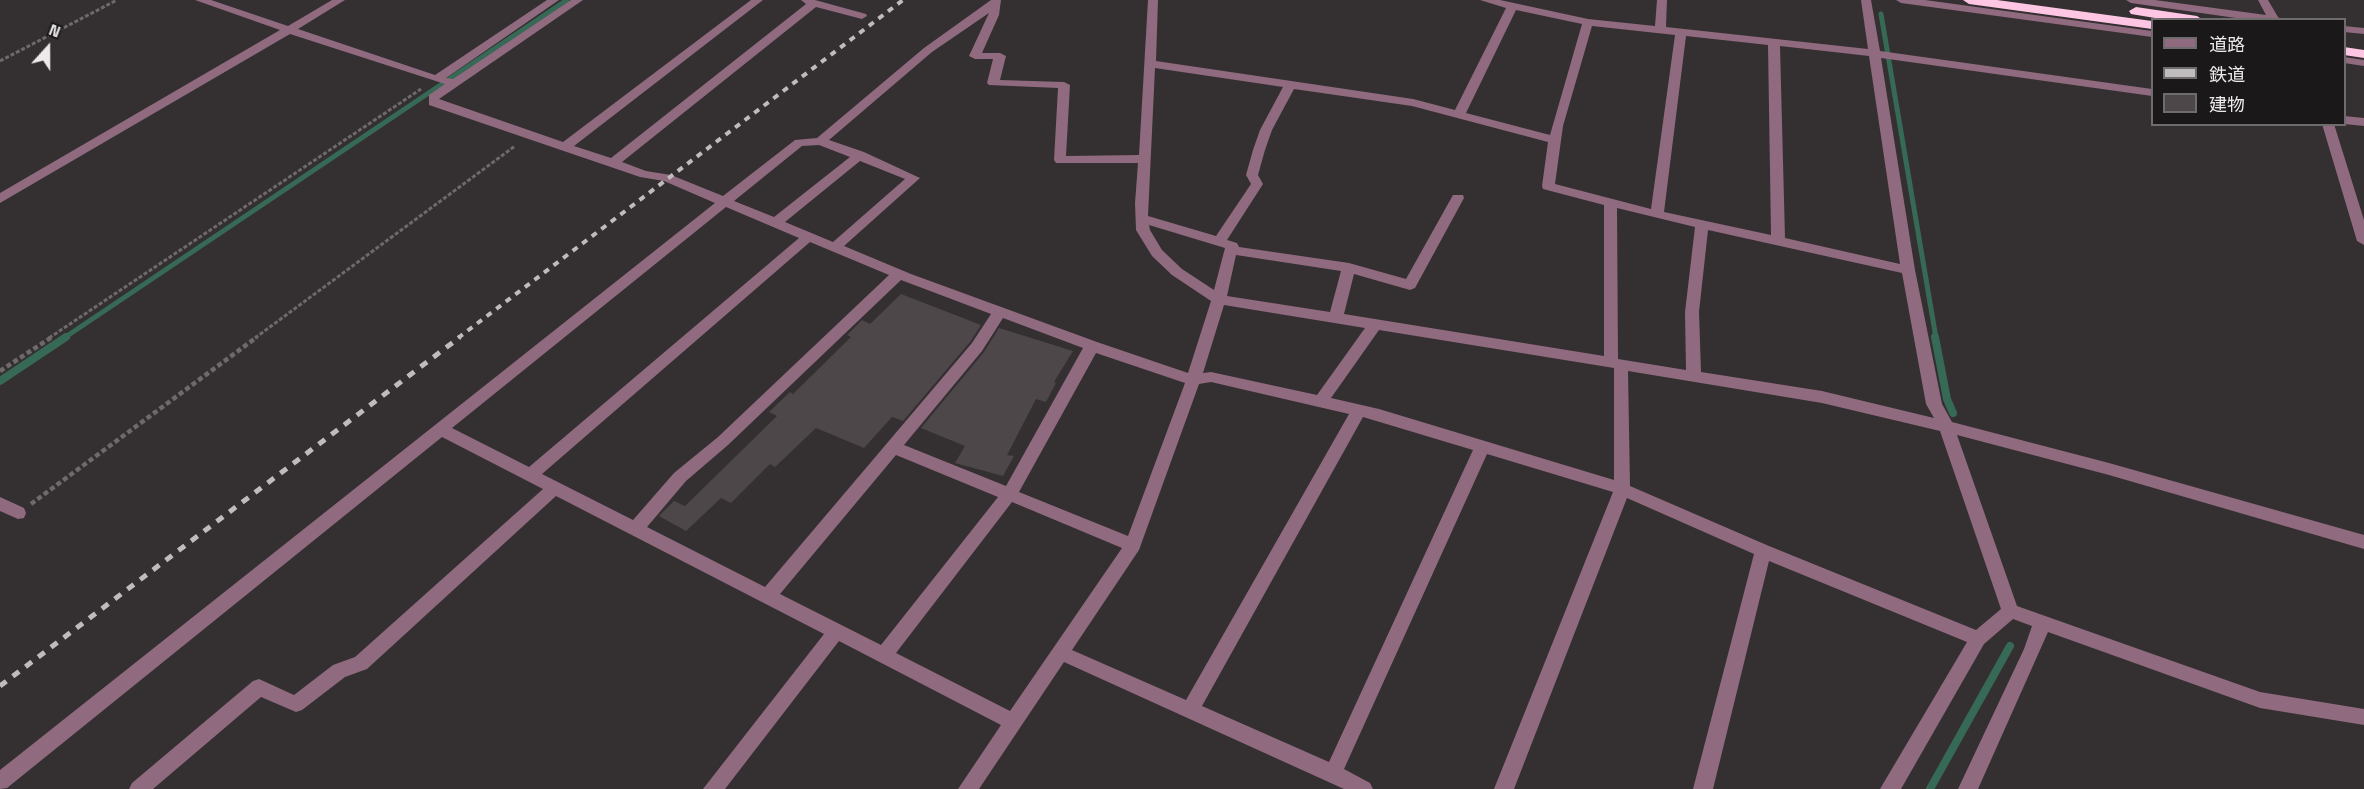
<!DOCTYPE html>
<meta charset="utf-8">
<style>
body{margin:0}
#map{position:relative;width:2364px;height:789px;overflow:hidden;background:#342f31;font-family:"Space Grotesk","Noto Sans JP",sans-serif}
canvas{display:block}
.legend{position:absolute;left:2151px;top:18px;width:195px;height:108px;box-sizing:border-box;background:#1a1819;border:2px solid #6f6c6d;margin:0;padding:8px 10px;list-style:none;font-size:18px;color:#eeeaec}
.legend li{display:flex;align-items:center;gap:12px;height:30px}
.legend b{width:30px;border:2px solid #6f6c6d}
.north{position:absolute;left:18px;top:18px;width:60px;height:60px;-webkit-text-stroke:4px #1a1819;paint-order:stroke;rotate:21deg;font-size:16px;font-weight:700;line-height:24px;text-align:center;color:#eeeaec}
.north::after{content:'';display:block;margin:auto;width:21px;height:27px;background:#eeeaec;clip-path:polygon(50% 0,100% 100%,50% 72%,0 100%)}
</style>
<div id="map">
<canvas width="2364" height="789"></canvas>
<ul class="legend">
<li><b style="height:8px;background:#906a7e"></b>道路</li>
<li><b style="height:8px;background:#c0bcbe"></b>鉄道</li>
<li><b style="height:16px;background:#4d474a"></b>建物</li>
</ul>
<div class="north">N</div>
</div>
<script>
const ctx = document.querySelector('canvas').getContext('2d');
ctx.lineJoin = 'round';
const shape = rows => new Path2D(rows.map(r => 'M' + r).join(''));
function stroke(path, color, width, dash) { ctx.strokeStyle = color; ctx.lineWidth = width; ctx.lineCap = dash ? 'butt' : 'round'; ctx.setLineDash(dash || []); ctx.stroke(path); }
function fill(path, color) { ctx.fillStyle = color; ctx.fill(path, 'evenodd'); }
const streamFar1 = shape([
 [1881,14,1936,338],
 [64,338,567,0]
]);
const stream = shape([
 [1935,337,1947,399,1953,413],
 [0,381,66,337],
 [1930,789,2010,646]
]);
const building = shape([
 [901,294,981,325,970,342,903,421,892,417,864,448,816,428,775,467,770,464,731,503,721,498,686,531,659,516,674,501,685,506,777,416,769,412,790,392,793,394,851,337,847,335,862,320,870,324],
 [999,328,1073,351,1054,382,1056,383,1046,402,1036,399,1007,455,1014,456,1003,476,955,463,965,446,921,428,984,352]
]);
const pathFar1 = shape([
 [0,61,117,0],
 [49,338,421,89],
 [255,338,515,146]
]);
const path = shape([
 [0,371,52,337],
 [31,504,257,337]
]);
const minor = shape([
 [195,0,211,0,288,26,332,0,345,0,298,29,435,75,547,0,559,0,446,78,453,79,571,0,583,0,439,99,563,142,751,0,763,0,574,146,611,158,806,4,801,0,815,0,866,14,867,16,862,19,816,7,622,162,646,171,671,175,723,196,795,140,817,138,924,48,991,0,1001,0,999,15,982,53,1000,53,1006,56,1000,80,1064,82,1070,85,1066,156,1139,155,1148,0,1158,0,1156,61,1413,99,1455,110,1506,8,1480,0,1500,0,1588,19,1655,26,1657,0,1667,0,1666,27,1868,49,1861,0,1871,0,1880,51,2152,89,2152,96,1881,58,1915,270,1942,404,1952,422,2109,463,2364,535,2364,549,2109,475,1957,435,2017,606,2260,692,2364,709,2364,725,2260,708,2048,632,1978,789,1958,789,2024,649,2032,626,2013,619,1984,644,1901,789,1880,789,1967,642,1769,561,1713,789,1693,789,1754,554,1627,498,1514,789,1494,789,1613,492,1487,454,1344,769,1370,783,1373,789,1344,789,1064,662,979,789,958,789,1001,725,839,641,725,789,703,789,824,634,556,496,367,669,345,677,302,710,296,712,261,697,153,789,129,789,132,783,253,681,259,679,294,695,333,665,355,657,543,489,442,437,7,788,0,789,0,770,715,203,664,181,640,177,429,105,429,95,445,84,290,34,0,203,0,193,280,30,195,0],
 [1516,10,1582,24,1550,135,1466,113,1516,10],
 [989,13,969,56,975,59,993,59,987,83,989,85,1058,88,1054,160,1056,163,1138,163,1135,203,1136,230,1152,256,1172,275,1211,301,1188,373,1097,342,911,274,844,246,920,178,864,152,829,140,932,52,989,13],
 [1592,26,1675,35,1651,209,1555,184,1563,126,1592,26],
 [1686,36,1768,45,1771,235,1664,212,1686,36],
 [1780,46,1869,56,1900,264,1785,238,1780,46],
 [1155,68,1283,87,1260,130,1253,150,1246,175,1251,184,1216,236,1148,216,1155,68],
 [1294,89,1412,106,1548,142,1542,186,1543,189,1604,205,1604,356,1344,314,1354,274,1410,290,1415,288,1464,198,1463,195,1453,195,1406,279,1349,263,1239,247,1237,243,1227,240,1263,184,1258,175,1265,150,1272,130,1294,89],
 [819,145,850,157,774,217,734,201,802,146,819,145],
 [860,161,905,179,833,242,785,222,860,161],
 [726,207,799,238,529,467,452,428,726,207],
 [1617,208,1695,227,1685,312,1686,370,1618,359,1617,208],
 [1149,225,1225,248,1214,290,1182,269,1162,250,1150,230,1149,225],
 [1708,230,1902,273,1926,404,1934,418,1822,391,1701,372,1699,312,1708,230],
 [810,242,889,275,718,437,674,473,633,520,542,474,810,242],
 [1236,255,1341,271,1330,312,1227,296,1236,255],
 [901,280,991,314,972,343,765,587,647,527,686,481,728,445,901,280],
 [1224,305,1365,328,1317,395,1211,372,1203,373,1224,305],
 [1003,318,1083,348,1006,486,904,445,982,351,1003,318],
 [1379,330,1614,368,1614,480,1379,409,1331,398,1379,330],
 [1096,353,1185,383,1128,536,1019,492,1096,353],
 [1628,371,1822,403,1940,431,2001,609,1976,630,1769,546,1630,486,1628,371],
 [1211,382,1349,414,1186,700,1072,650,1139,550,1199,384,1211,382],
 [1363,417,1473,450,1329,762,1202,706,1363,417],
 [896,455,998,497,881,645,780,594,896,455],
 [1012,502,1122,548,1010,711,896,653,1012,502],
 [1896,0,1925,0,2152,31,2152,37,1901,3,1896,0],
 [2126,0,2155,0,2266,15,2258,0,2268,0,2278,17,2283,20,2250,20,2131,3,2126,0],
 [2344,26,2364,28,2364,34,2344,32,2344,26],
 [2344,57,2364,60,2364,66,2344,63,2344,57],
 [2344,116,2364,118,2364,126,2344,124,2344,116],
 [2322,124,2334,124,2364,220,2364,245,2357,241,2322,124],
 [0,497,24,508,26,513,24,518,18,519,0,511,0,497]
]);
const highway = shape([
 [1963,0,1997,0,2152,21,2152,29,1969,4,1963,0],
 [2136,7,2197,16,2203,20,2167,20,2131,14,2129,11,2136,7],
 [2344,47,2364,50,2364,58,2344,55,2344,47]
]);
const railFar1 = shape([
 [458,338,903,0]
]);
const rail = shape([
 [0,686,460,337]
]);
stroke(streamFar1, '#366956', 5);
stroke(stream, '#366956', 8);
fill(building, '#4d474a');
stroke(pathFar1, '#6e696b', 3, [4, 2]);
stroke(path, '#6e696b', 4.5, [5, 3]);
fill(minor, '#906a7e');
fill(highway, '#ffc6e3');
stroke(railFar1, '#c0bcbe', 4, [6, 6]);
stroke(rail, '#c0bcbe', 5, [8, 8]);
</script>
